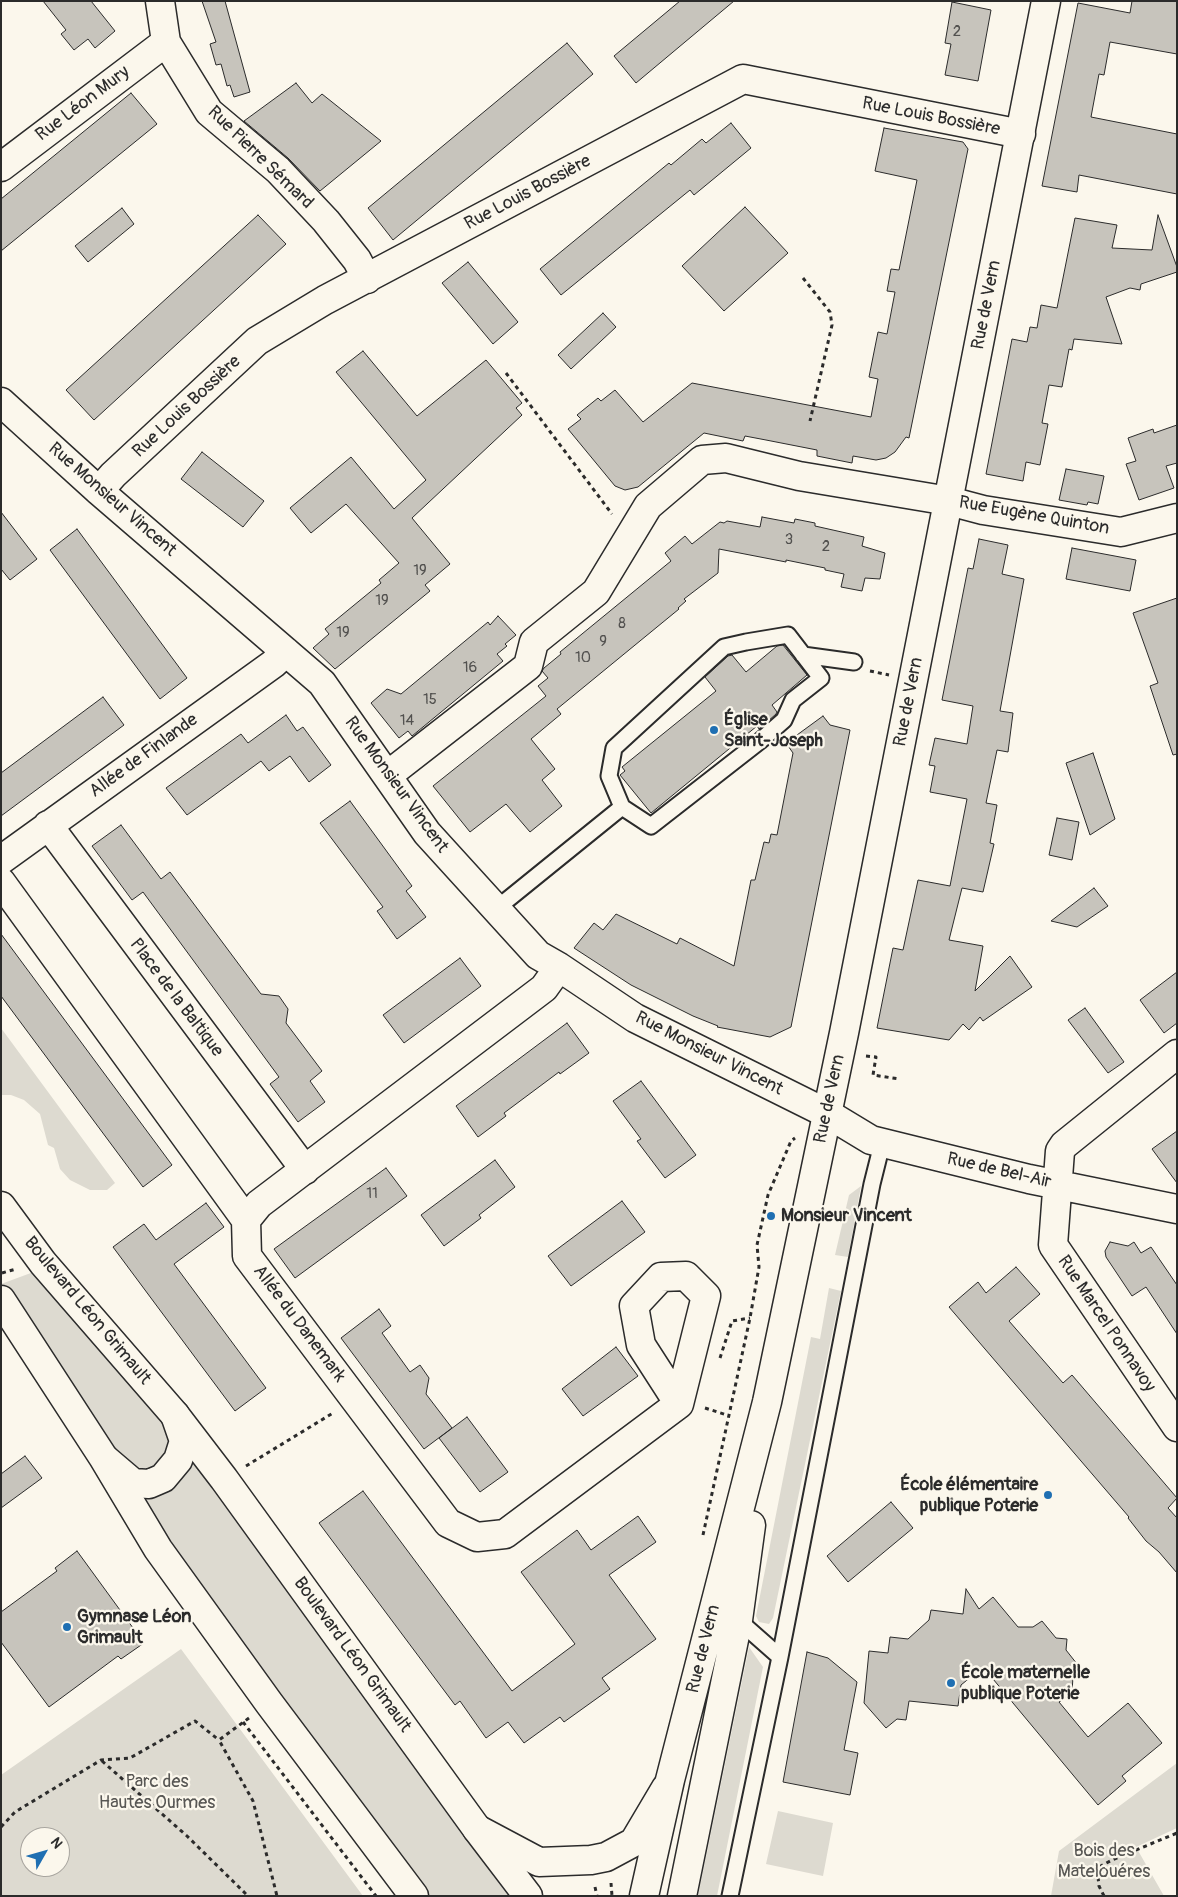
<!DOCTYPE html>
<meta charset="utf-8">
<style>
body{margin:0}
#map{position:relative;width:1178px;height:1897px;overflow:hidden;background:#fbf7ec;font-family:Pangolin,sans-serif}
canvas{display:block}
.frame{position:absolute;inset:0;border:2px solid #2b2b2b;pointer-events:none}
.north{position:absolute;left:20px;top:1827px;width:50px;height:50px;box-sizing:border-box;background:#fbf7ec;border:1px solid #a8a59f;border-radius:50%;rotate:52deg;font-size:14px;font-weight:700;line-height:20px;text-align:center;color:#2b2b2b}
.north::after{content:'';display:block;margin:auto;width:18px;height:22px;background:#1f6fb2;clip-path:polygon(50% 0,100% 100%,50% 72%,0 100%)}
</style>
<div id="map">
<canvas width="1178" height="1897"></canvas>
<div class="frame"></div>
<div class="north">N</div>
</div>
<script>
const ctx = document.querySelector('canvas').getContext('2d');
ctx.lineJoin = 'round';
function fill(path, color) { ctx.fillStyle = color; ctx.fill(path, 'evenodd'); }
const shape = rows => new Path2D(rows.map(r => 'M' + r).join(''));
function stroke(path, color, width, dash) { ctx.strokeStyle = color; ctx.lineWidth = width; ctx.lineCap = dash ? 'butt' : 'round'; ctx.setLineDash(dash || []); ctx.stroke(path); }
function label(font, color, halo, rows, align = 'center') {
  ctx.font = font + ' Pangolin,sans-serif'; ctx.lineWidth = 4.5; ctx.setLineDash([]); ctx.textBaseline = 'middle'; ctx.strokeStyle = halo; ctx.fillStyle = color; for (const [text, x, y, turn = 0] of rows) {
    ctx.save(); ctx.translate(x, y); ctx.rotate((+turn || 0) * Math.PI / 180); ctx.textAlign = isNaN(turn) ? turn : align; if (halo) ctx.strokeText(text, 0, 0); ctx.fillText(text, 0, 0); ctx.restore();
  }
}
const green = shape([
 [1,1028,115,1183,107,1190,90,1190,70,1180,60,1169,54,1148,48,1145,40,1114,24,1100,11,1095,1,1095],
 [861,1186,848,1257,835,1255,849,1195],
 [39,1270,137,1383,172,1435,170,1456,152,1472,130,1474,69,1392,1,1284],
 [829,1288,841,1291,773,1618,769,1624,759,1622,756,1616,811,1337,820,1339],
 [192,1456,521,1896,425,1896,131,1490],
 [749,1647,763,1667,717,1896,698,1896],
 [181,1649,363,1896,1,1896,1,1775],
 [30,1837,60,1837,60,1867,30,1867],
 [1177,1763,1177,1828,1136,1847,1164,1896,1051,1896,1059,1851],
 [778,1811,833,1823,823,1876,766,1864]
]);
const building = shape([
 [43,1,91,1,115,31,95,48,88,39,74,50,61,34,66,30,43,1],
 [202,1,225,1,250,92,234,97,230,85,227,86,221,64,216,65,210,44,216,42,202,1],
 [680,1,734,1,636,83,614,56,680,1],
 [1132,1,1177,1,1177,54,1110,42,1104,75,1099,74,1091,117,1177,134,1177,194,1079,175,1077,192,1042,186,1078,3,1130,13,1132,1],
 [952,2,991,10,978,81,945,75,951,44,945,43,952,2],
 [567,43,593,74,393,240,368,208,567,43],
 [296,83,312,103,322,94,381,141,320,191,288,158,244,121,296,83],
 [131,93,157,124,1,251,1,199,131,93],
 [731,123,751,148,694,195,690,190,561,295,540,269,669,163,671,165,702,139,706,143,731,123],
 [884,128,963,142,968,149,909,438,906,437,895,452,886,458,876,460,853,456,852,463,817,456,817,450,766,440,745,436,743,441,704,433,638,487,625,490,615,486,568,429,581,419,577,415,598,398,601,401,615,390,643,422,692,383,871,417,878,379,869,377,878,332,887,334,895,292,887,291,891,269,899,270,917,180,875,171,884,128],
 [745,207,788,253,724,311,682,266,745,207],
 [122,208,134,224,88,262,75,246,122,208],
 [258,215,286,244,94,420,66,390,258,215],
 [1158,215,1177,267,1177,272,1141,284,1140,290,1130,288,1106,297,1122,344,1074,339,1072,350,1069,349,1062,387,1049,385,1042,423,1048,424,1040,465,1026,462,1023,481,986,474,1012,339,1027,342,1030,327,1037,328,1041,305,1057,308,1075,218,1117,225,1112,248,1152,250,1158,215],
 [468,262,518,322,493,344,442,283,468,262],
 [603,313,616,327,571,369,558,355,603,313],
 [363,351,417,416,486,360,522,403,516,408,522,415,412,518,450,564,425,585,430,591,335,669,313,648,329,634,325,629,381,583,379,580,399,563,346,504,311,533,290,508,351,457,394,509,426,480,336,372,363,351],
 [1177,425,1177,463,1166,466,1174,488,1139,500,1126,464,1136,461,1128,438,1153,429,1154,433,1177,425],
 [202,452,264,501,243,527,181,479,202,452],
 [1066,469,1104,476,1098,504,1088,502,1087,505,1059,500,1066,469],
 [1,512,37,559,10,580,1,569,1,512],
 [762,517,794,523,795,519,815,523,815,526,864,537,862,546,885,553,880,579,865,578,862,591,841,587,844,574,825,570,825,568,786,560,786,562,719,549,718,573,684,599,686,601,678,608,679,609,557,709,561,714,531,739,555,769,542,780,562,806,530,832,506,804,470,832,433,786,546,696,538,686,548,678,542,671,544,668,561,654,560,652,671,561,665,553,685,536,692,544,720,522,724,523,727,521,760,527,762,517],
 [77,529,187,678,160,699,50,550,77,529],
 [979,539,1008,545,1002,574,1024,579,1000,711,1013,713,1008,752,997,750,986,803,997,805,990,843,994,844,983,892,962,888,949,940,983,946,975,991,1010,956,1032,987,983,1021,980,1017,969,1030,963,1024,949,1040,877,1028,893,948,903,950,918,880,950,886,967,799,930,792,935,766,929,765,935,738,967,744,973,706,942,700,968,568,973,569,979,539],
 [1072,548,1136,560,1130,591,1066,579,1072,548],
 [1177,598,1177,754,1173,755,1150,686,1158,683,1133,613,1177,598],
 [498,616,516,635,505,644,507,646,497,654,503,661,412,736,408,731,399,738,371,703,387,689,401,694,488,622,490,625,498,616],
 [783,645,807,675,772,705,777,712,776,714,759,729,757,726,651,813,620,775,625,771,622,767,716,691,705,677,728,656,732,655,746,672,777,646,783,645],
 [103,697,124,725,1,816,1,773,103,697],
 [286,715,297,731,303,727,331,765,309,782,290,756,269,771,261,761,187,815,166,788,241,734,248,743,286,715],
 [823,716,830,725,850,730,791,1027,770,1037,717,1027,718,1026,693,1016,631,985,574,948,594,923,603,930,616,914,677,944,680,938,734,966,751,880,755,880,764,842,769,843,771,834,777,835,793,753,786,743,823,716],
 [1093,753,1115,819,1090,835,1066,763,1093,753],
 [350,801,412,886,406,891,426,917,397,939,377,911,383,907,320,823,350,801],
 [1057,818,1079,822,1072,860,1049,855,1057,818],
 [121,825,161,879,170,872,261,994,279,996,288,1009,286,1023,322,1071,310,1081,325,1102,298,1122,270,1084,279,1077,143,892,132,900,92,846,121,825],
 [1094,888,1108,906,1077,927,1051,921,1094,888],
 [1,934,172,1165,143,1187,1,996,1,934],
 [460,958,481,986,404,1043,383,1015,460,958],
 [1177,972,1177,1023,1164,1033,1140,1000,1177,972],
 [1085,1008,1124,1062,1108,1073,1068,1020,1085,1008],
 [567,1023,589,1053,560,1074,559,1072,504,1113,506,1116,478,1137,456,1106,567,1023],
 [641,1081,696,1155,665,1178,637,1141,641,1139,613,1101,641,1081],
 [1177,1131,1177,1183,1152,1149,1177,1131],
 [495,1160,515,1187,479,1215,481,1218,444,1246,421,1215,495,1160],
 [386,1168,407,1196,295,1278,274,1249,386,1168],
 [622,1201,645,1232,571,1286,548,1256,622,1201],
 [206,1203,224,1227,174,1264,266,1388,235,1411,113,1247,144,1224,156,1240,206,1203],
 [1110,1242,1128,1246,1134,1242,1141,1253,1151,1247,1177,1285,1177,1334,1146,1287,1132,1296,1106,1257,1105,1251,1110,1242],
 [1016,1267,1040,1294,1009,1321,1063,1383,1072,1375,1177,1498,1168,1508,1177,1518,1177,1573,1159,1552,1146,1541,1128,1518,1129,1517,949,1307,978,1282,986,1293,1016,1267],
 [379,1309,391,1326,382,1333,410,1372,420,1365,429,1378,426,1394,452,1428,424,1449,341,1338,379,1309],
 [616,1347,638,1376,583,1416,562,1389,616,1347],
 [467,1417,508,1472,480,1492,439,1438,467,1417],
 [25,1456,42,1478,1,1508,1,1474,25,1456],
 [363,1491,512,1691,575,1644,521,1572,577,1530,591,1550,638,1516,656,1542,609,1575,656,1639,602,1678,610,1689,564,1722,560,1717,524,1743,508,1722,486,1738,460,1701,455,1705,319,1523,363,1491],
 [891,1502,913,1528,848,1582,827,1556,891,1502],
 [77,1551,144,1643,121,1659,118,1656,49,1707,1,1642,1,1612,57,1571,55,1568,77,1551],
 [966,1589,979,1609,993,1597,1018,1627,1033,1627,1042,1621,1056,1638,1067,1639,1066,1650,1081,1669,1073,1676,1072,1693,1059,1702,1088,1737,1128,1703,1162,1743,1122,1776,1126,1781,1098,1805,983,1667,961,1685,958,1706,909,1701,906,1720,897,1719,886,1728,864,1703,869,1651,888,1653,890,1637,908,1639,929,1620,931,1610,963,1614,966,1589],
 [807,1652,828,1658,857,1682,844,1750,858,1753,850,1795,783,1782,807,1652]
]);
const path = shape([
 [803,278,830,312,832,325,810,421],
 [506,373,612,514],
 [870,671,889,675],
 [866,1056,876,1057,873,1075,899,1079],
 [2,1273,16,1269],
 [720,1358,732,1321,750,1318],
 [705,1408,730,1416],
 [246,1466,333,1413],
 [703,1535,750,1318,759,1267,757,1245,768,1195,791,1141,795,1138],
 [249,1718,219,1740,253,1801,277,1896],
 [243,1722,376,1896],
 [102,1761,187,1836,248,1896],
 [1,1827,15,1812,101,1760,130,1758,195,1721,219,1740],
 [611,1883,612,1896],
 [595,1887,597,1896],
 [1104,1896,1099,1886,1097,1868,1112,1860,1177,1833]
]);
const service = shape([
 [803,655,854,662],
 [496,909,622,807,651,826,760,741,784,720,793,700,821,678,788,635,746,642,724,647,614,748,609,776,622,807],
 [738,1620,780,1657],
 [730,1896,780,1657,872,1184,882,1144]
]);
const minor = shape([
 [160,1,166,42,209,112,278,170,326,221,357,260,367,279],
 [1,167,166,42],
 [1,402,99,491,322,683,427,833,538,955,559,967,635,1018,828,1114,871,1140,1029,1179,1177,1209],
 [99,491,113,475,257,341,325,300,743,79,1021,134],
 [388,775,528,666,534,642,596,592,648,506,702,460,726,458,799,476,949,501,983,510,1121,532,1177,518],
 [48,825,305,1170],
 [1,860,273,664,286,652],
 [1,882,246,1220],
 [559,967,544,988,259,1204,246,1220,247,1256,448,1523,477,1537,505,1534,679,1404,706,1296,686,1276,661,1277,634,1306,641,1345,679,1404],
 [1177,1054,1064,1145,1060,1151,1053,1245,1177,1427]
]);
const tertiary = shape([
 [106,1460,133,1483,149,1484,163,1478,178,1460,184,1441,175,1415],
 [477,1829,539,1862,591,1860,606,1857,634,1842,666,1788]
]);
const secondary = shape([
 [1,1206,43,1263,175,1415,224,1479,477,1829,528,1896],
 [1,1300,103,1457,158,1549,269,1703,414,1896]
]);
const primary = shape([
 [644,1896,670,1780,767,1402,844,1033,1046,1],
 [682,1896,738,1620,751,1525]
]);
const markers = [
 [714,730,5,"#1f6fb2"],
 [771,1216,5,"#1f6fb2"],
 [1048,1495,5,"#1f6fb2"],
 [67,1627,5,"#1f6fb2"],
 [951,1683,5,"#1f6fb2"]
];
const numberNames = [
 ["2",957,32],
 ["3",789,540],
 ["2",826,547],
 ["19",420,571],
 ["19",382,601],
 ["8",622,624],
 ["19",343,633],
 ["9",603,642],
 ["10",583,658],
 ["16",470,668],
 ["15",430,700],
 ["14",407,721],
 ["11",372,1194]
];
const streetNames = [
 ["Rue Léon Mury",83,104,-37],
 ["Rue Louis Bossière",931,117,11],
 ["Rue Pierre Sémard",260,158,44],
 ["Rue Louis Bossière",528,193,-28],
 ["Rue de Vern",987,305,-79],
 ["Rue Louis Bossière",187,407,-43],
 ["Rue Monsieur Vincent",112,500,41],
 ["Rue Eugène Quinton",1034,516,10],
 ["Rue de Vern",909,702,-79],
 ["Allée de Finlande",144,756,-36],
 ["Rue Monsieur Vincent",396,785,54],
 ["Place de la Baltique",176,998,53],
 ["Rue Monsieur Vincent",709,1054,27],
 ["Rue de Vern",830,1099,-78],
 ["Rue de Bel-Air",999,1171,13],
 ["Boulevard Léon Grimault",87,1311,50],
 ["Allée du Danemark",299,1324,53],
 ["Rue Marcel Ponnavoy",1106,1324,56],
 ["Rue de Vern",704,1649,-76],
 ["Boulevard Léon Grimault",352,1655,54]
];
const poiNames = [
 ["Église",724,720],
 ["Saint-Joseph",724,741],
 ["Monsieur Vincent",781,1216],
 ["École élémentaire",1038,1485,"right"],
 ["publique Poterie",1038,1506,"right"],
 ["Gymnase Léon",77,1617],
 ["Grimault",77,1638],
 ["École maternelle",961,1673],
 ["publique Poterie",961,1694]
];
const parkNames = [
 ["Parc des",157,1782],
 ["Hautes Ourmes",157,1803],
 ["Bois des",1104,1851],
 ["Matelouéres",1104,1872]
];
fill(green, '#dddad0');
fill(building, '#c7c4bc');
stroke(building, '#2b2b2b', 1);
stroke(service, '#2b2b2b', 19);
stroke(minor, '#2b2b2b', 31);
stroke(tertiary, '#2b2b2b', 31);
stroke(secondary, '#2b2b2b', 31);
stroke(primary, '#2b2b2b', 31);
stroke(path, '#2b2b2b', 3, [4, 4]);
stroke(service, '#fbf7ec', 15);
stroke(minor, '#fbf7ec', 28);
stroke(tertiary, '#fbf7ec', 28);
stroke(secondary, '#fbf7ec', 28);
stroke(primary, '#fbf7ec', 28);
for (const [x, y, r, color] of markers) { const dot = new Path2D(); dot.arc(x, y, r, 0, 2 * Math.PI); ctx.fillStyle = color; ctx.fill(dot); stroke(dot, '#fbf7ec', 2); }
label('15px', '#52514f', null, numberNames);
label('18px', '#2b2b2b', '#fbf7ec', streetNames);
label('bold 18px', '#2b2b2b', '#fbf7ec', poiNames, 'left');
label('18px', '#585754', '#fbf7ec', parkNames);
</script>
